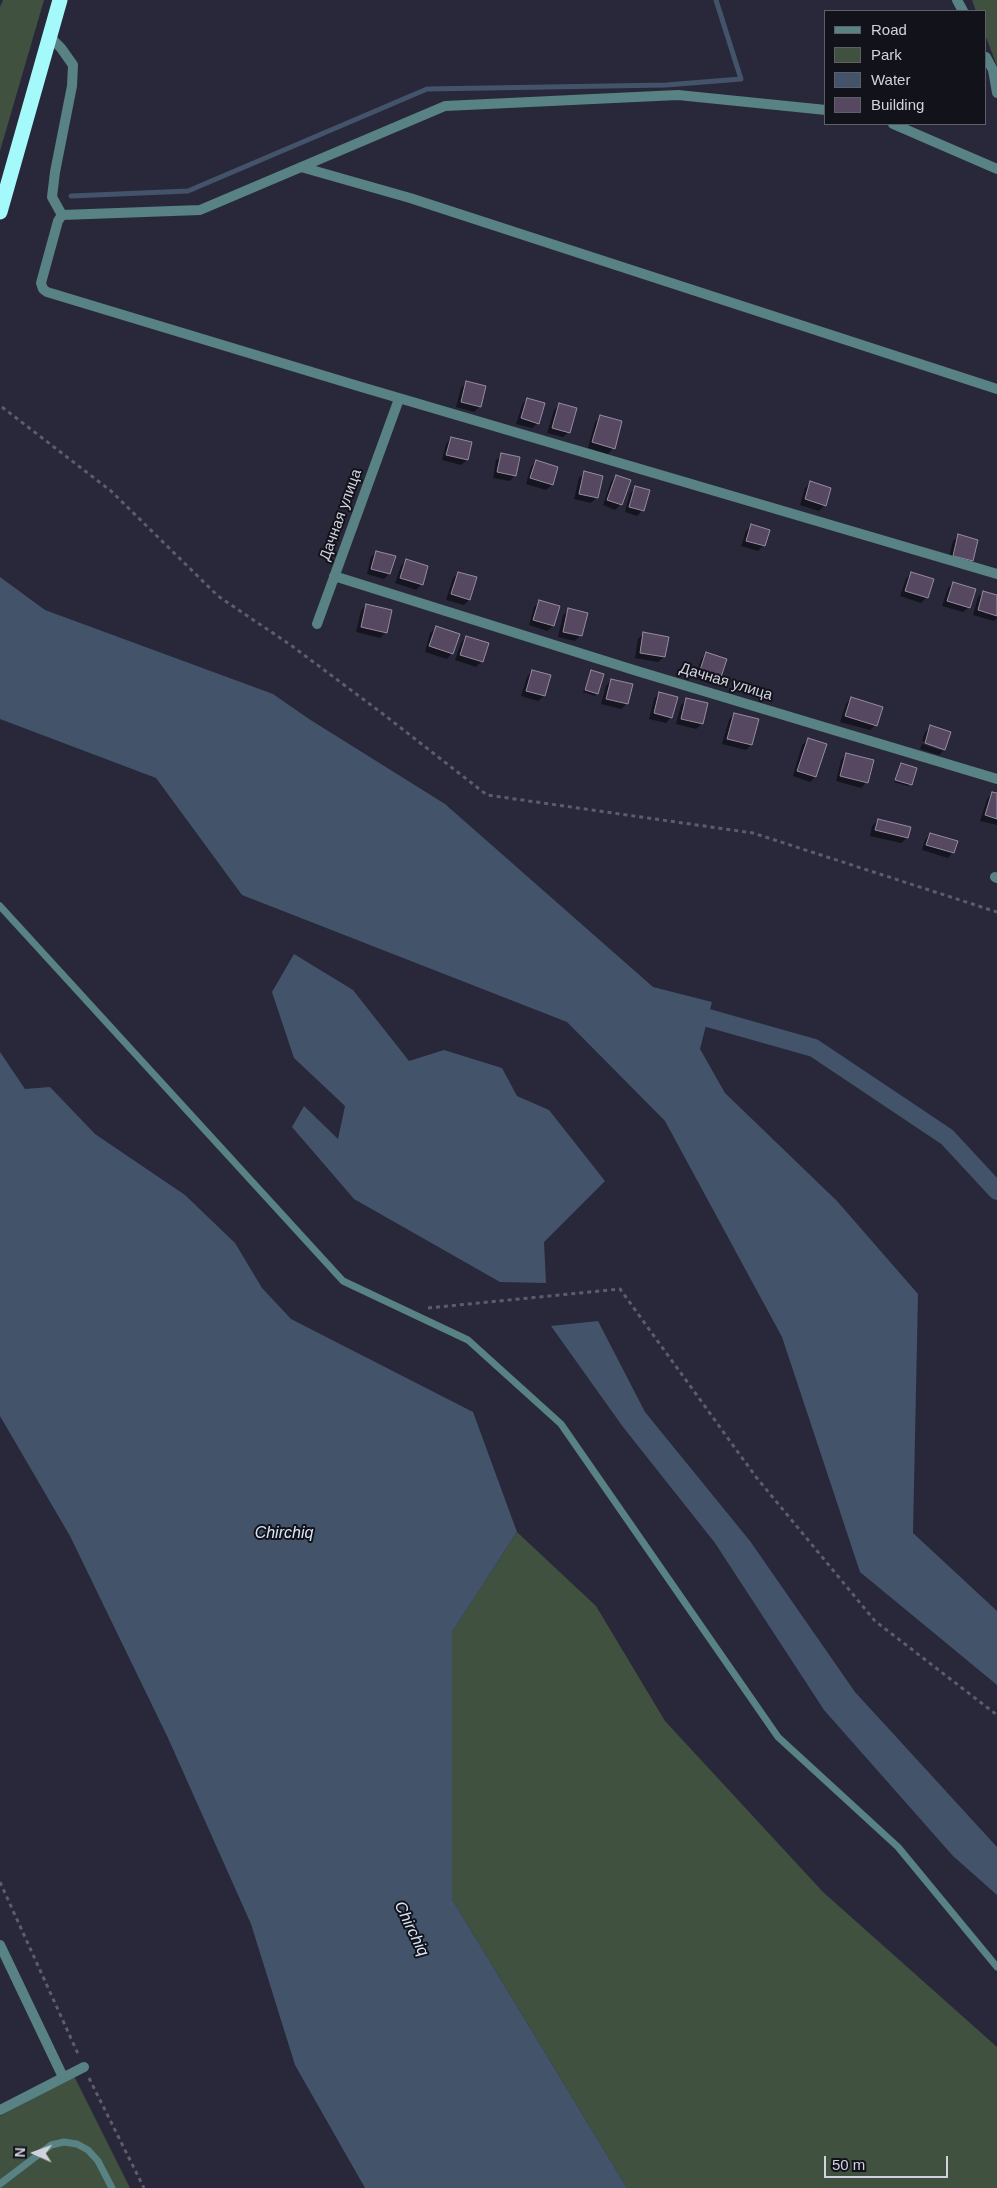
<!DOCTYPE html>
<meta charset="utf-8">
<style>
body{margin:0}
#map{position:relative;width:997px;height:2188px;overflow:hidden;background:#28283a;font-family:Helvetica,sans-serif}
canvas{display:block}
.legend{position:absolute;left:824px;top:10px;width:162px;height:115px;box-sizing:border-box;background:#12121a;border:1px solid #5e5f68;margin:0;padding:6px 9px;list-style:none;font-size:15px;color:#d1d2de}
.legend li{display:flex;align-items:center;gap:10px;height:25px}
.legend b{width:25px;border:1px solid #5e5f68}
.north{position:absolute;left:10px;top:2128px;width:50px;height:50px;-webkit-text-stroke:4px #12121a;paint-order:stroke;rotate:272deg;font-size:14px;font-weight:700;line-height:20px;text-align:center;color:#d1d2de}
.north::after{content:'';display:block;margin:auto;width:18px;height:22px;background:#d1d2de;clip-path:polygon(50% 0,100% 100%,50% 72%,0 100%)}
.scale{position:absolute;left:824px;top:2156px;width:124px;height:22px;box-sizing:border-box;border:2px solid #d1d2de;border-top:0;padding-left:6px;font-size:15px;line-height:18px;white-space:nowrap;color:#d1d2de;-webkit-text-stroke:4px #12121a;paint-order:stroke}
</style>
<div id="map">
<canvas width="997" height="2188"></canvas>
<ul class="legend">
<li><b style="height:6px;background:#588283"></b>Road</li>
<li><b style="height:14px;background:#40513f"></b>Park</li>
<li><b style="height:14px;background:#43536a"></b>Water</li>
<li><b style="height:14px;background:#564860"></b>Building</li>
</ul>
<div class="north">N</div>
<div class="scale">50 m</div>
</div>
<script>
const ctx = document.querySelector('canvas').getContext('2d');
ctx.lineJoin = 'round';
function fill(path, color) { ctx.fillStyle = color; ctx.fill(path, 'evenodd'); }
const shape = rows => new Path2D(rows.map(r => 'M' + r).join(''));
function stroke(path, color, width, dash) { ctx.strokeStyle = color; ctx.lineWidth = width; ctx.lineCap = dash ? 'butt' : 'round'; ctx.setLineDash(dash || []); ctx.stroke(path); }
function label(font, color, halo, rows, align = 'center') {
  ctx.font = font + ' Helvetica,sans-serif'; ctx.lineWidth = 4; ctx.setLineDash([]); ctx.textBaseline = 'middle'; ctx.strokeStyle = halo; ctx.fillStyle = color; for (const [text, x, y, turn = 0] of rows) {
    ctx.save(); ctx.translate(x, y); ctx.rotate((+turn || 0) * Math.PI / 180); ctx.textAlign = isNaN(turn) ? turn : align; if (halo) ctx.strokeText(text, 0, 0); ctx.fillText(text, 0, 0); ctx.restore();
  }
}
const green = shape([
 [3,0,44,0,0,151,0,7],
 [972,0,997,0,997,66,986,37,986,11,976,11],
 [517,1532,596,1606,665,1721,823,1892,997,2047,997,2188,627,2188,452,1899,452,1632],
 [74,2076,130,2188,0,2188,0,2116]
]);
const water = shape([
 [0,577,45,610,273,694,309,719,445,804,653,987,712,1002,700,1049,725,1093,837,1201,918,1294,913,1533,997,1611,997,1685,860,1572,782,1337,665,1121,567,1022,242,895,156,778,0,719],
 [294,954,353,990,409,1061,444,1050,502,1068,517,1096,549,1110,605,1181,544,1242,546,1283,500,1282,354,1199,292,1127,304,1106,338,1139,345,1106,294,1058,272,992],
 [0,1052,25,1089,50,1087,95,1134,185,1195,235,1243,262,1288,291,1319,473,1412,517,1532,452,1632,452,1899,627,2188,365,2188,295,2065,251,1924,168,1738,70,1536,0,1416],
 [598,1321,645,1412,750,1541,855,1692,997,1847,997,1895,953,1856,824,1710,715,1543,623,1427,551,1326]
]);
const shadow = shape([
 [467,382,480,406,474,412,456,407,461,388],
 [527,399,538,423,532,428,516,424,522,405],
 [559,405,569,432,563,437,547,433,554,410],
 [601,417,613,448,608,454,588,448,595,422],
 [451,438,471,443,467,460,461,465,442,460,446,444],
 [502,455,515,475,510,481,493,478,496,460],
 [536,461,557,468,552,485,546,490,526,484,531,467],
 [585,472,602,476,596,498,591,503,574,499,579,478],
 [616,476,621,504,615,510,603,505,611,482],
 [810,483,830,489,824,506,819,511,800,505,805,488],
 [636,487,643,510,637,516,625,512,630,493],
 [752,525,768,531,763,546,758,551,741,546,746,531],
 [959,536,972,560,966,566,948,561,953,541],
 [377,552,389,574,384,579,367,574,371,557],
 [406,560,422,584,416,590,395,583,401,566],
 [459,573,469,600,464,605,446,600,453,578],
 [911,573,927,597,921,603,900,596,906,579],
 [953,583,969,607,963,612,942,606,948,588],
 [984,592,997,596,997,618,994,621,973,615,978,597],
 [540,602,553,626,547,631,529,625,534,607],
 [366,605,386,632,380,638,356,632,361,611],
 [569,610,581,635,575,641,558,637,563,615],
 [436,628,452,653,447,659,425,652,430,633],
 [644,633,667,638,664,657,658,662,635,658,638,639],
 [466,637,482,661,476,667,455,660,461,643],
 [707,654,719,679,714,685,695,678,701,659],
 [532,671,549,676,544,696,538,701,521,696,527,677],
 [591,672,597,693,595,696,583,692],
 [611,680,627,703,621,709,601,704,606,686],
 [659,693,671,717,666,723,649,719,654,699],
 [851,698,876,725,870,730,840,722,846,704],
 [687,699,702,724,696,729,676,724,681,705],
 [734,714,751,745,746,750,722,744,729,720],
 [931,727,950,733,944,750,939,755,920,749,922,744,943,751,943,748,922,741,925,732],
 [808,740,815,777,810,782,793,776,802,745],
 [847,754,867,782,861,788,836,781,841,760],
 [901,764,911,784,908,786,894,782],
 [992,793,997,794,997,825,980,821,987,799],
 [878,820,909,828,907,838,901,843,870,836,872,826],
 [930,834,953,852,948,858,922,850,925,840]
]);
const stream = shape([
 [71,196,188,191,427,89,666,85,741,79,716,0]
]);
const canal = shape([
 [708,1018,814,1048,947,1137,997,1191]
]);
const building = shape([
 [466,381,486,386,481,407,461,402,466,381],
 [527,398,545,403,539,424,521,418,527,398],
 [559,403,577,408,570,433,552,428,559,403],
 [600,415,622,421,615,449,592,442,600,415],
 [451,437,472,442,468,460,446,455,451,437],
 [501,453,520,457,516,476,497,472,501,453],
 [536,460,558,467,553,485,530,478,536,460],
 [584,471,603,476,598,498,579,494,584,471],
 [616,475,631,480,622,505,607,500,616,475],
 [810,481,831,488,826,506,805,499,810,481],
 [635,486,650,490,644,511,629,507,635,486],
 [751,524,770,530,765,546,746,541,751,524],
 [958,534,978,540,973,561,953,556,958,534],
 [376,551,396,556,390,574,371,569,376,551],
 [406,559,428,566,423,585,400,578,406,559],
 [458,572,477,577,470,600,451,594,458,572],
 [911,572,934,579,928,598,905,591,911,572],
 [953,582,976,589,970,608,947,601,953,582],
 [983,591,997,595,997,616,978,610,983,591],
 [539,600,560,606,554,626,533,620,539,600],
 [366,604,392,610,387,633,361,627,366,604],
 [568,608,588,613,582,636,563,632,568,608],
 [436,626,460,634,453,654,429,646,436,626],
 [643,632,669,637,665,657,640,653,643,632],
 [466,636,489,643,483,662,460,655,466,636],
 [706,652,727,659,720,680,699,673,706,652],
 [532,670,551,675,545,696,526,691,532,670],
 [591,670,604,674,598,694,585,690,591,670],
 [611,679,633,684,628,704,606,699,611,679],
 [659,692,678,697,672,718,654,713,659,692],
 [851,697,883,707,877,726,845,716,851,697],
 [686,698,708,703,703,724,681,719,686,698],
 [734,713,759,719,752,745,727,739,734,713],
 [930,725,951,732,945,750,925,743,930,725],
 [808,738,827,744,816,777,797,771,808,738],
 [846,753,874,760,868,783,840,776,846,753],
 [901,763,917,768,912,785,895,780,901,763],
 [992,792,997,793,997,819,985,815,992,792],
 [878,819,911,827,908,838,875,830,878,819],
 [930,833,958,841,954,853,926,845,930,833]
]);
const path = shape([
 [2,407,111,491,218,596,292,646,383,714,487,795,753,833,997,912],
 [428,1308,620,1289,756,1477,875,1621,997,1715],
 [0,1882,79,2056],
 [89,2078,144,2188]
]);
const lane = shape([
 [0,906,343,1281,468,1340,561,1424,778,1737,898,1847,997,1967],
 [0,2184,51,2145,64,2142,77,2144,88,2150,98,2161,112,2188]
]);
const street = shape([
 [957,0,963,11],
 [50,37,61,48,73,65,72,86,55,172,52,197,62,215],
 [986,57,993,70,997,93],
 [893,124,997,169],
 [301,167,410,198,997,389],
 [62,215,58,221,41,283,43,289,47,292,358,386,997,574],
 [62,215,200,210,445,106,678,95,826,110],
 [334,576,637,671,997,779],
 [317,624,399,399],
 [995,877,997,878],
 [0,1945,63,2077],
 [0,2110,84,2067]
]);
const highway = shape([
 [0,212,60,0]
]);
const streetNames = [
 ["Дачная улица",341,515,-70],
 ["Дачная улица",726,682,17]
];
const waterNames = [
 ["Chirchiq",284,1534],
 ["Chirchiq",411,1929,64]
];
fill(green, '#40513f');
fill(water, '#43536a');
fill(shadow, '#0007');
stroke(stream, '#43536a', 5);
stroke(canal, '#43536a', 18);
fill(building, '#564860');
stroke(building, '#978ba0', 1);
stroke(path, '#5c5c6d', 3, [4, 4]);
stroke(lane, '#588283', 7);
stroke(street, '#588283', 10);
stroke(highway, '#a4f9fb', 15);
label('15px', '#d1d2de', '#12121a', streetNames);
label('italic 16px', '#d8e6f8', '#12121a', waterNames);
</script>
